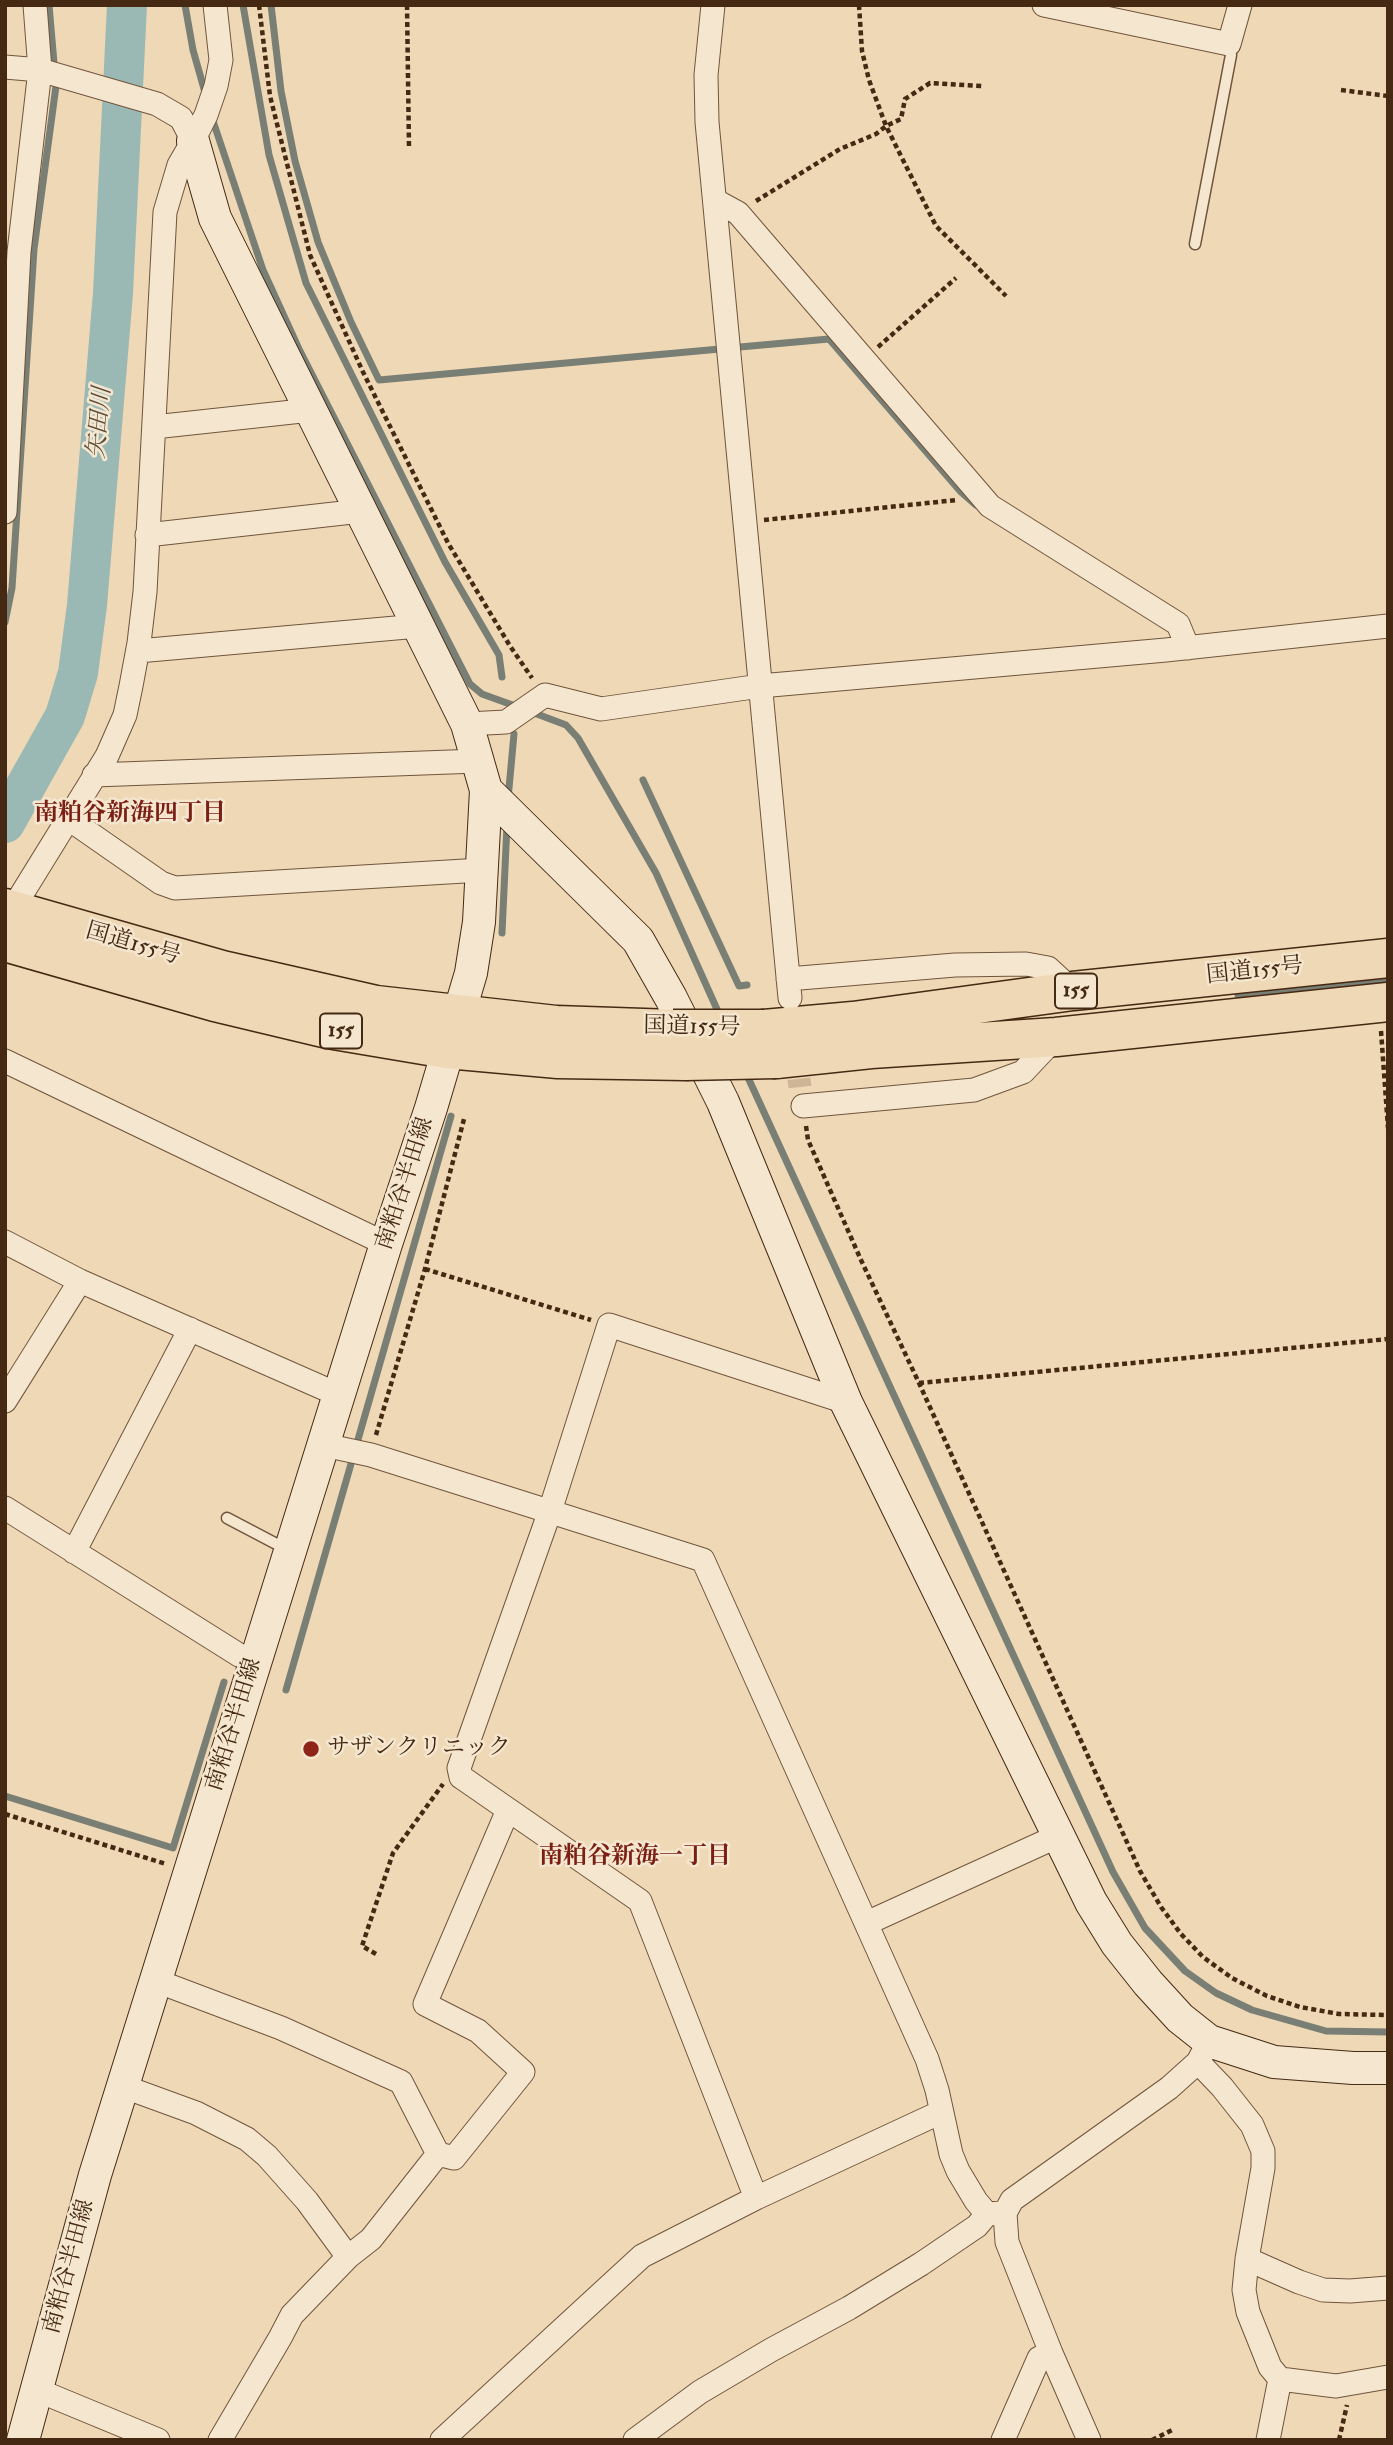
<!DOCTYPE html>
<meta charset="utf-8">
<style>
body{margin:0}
#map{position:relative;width:1393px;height:2445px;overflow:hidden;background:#efd8b5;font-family:"IM FELL Double Pica",serif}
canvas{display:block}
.frame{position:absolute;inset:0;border:7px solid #452913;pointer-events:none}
</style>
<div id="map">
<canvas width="1393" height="2445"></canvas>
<div class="frame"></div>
</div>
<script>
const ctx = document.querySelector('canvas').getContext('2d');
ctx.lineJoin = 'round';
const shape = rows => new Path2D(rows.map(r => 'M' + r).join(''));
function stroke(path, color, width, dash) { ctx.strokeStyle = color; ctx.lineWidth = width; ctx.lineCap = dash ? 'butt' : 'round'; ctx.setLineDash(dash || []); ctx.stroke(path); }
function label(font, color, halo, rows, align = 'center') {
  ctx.font = font + ' "IM FELL Double Pica","Noto Serif JP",serif'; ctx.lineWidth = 5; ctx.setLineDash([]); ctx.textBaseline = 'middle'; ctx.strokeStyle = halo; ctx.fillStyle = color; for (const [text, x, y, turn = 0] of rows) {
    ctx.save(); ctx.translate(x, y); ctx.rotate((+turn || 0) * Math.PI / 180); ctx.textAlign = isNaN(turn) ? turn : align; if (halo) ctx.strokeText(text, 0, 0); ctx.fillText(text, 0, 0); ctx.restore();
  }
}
const stream = shape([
 [185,5,193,50,206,96],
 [243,5,269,155,306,283,445,562,499,655,502,677],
 [271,5,281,91,295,161,318,242,351,322,379,380,720,349],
 [212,118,263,270,299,349,470,684,482,694,518,707],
 [740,347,829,339,960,491,976,505],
 [5,622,12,588,34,249,56,86,49,5],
 [529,711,566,725,578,738,656,873,720,1016],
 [643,780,739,986,747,985],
 [508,799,514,734],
 [502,933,507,825],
 [1238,995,1388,981],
 [745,1071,1113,1872,1145,1928,1185,1971,1216,1993,1252,2010,1326,2031,1388,2032],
 [286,1690,451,1116],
 [5,1796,173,1848,224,1682]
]);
const river = shape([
 [5,823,65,716,78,673,87,605,113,293,127,5]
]);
const streetTunnel = shape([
 [795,1045,800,1087]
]);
const path = shape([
 [259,5,270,96,310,255,363,372,448,543,510,646,532,678],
 [407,5,409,148],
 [859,5,862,51,869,80,886,126,936,226,1006,296],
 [1341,90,1388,96],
 [756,201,840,149,876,134,886,126,901,119,905,99,930,83,982,86],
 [878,347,956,278],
 [764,520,957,500],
 [1381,1031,1388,1128],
 [806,1126,808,1140,861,1260,919,1383,1140,1871,1161,1907,1181,1934,1203,1957,1232,1978,1267,1996,1300,2007,1339,2014,1388,2015],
 [425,1269,591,1320],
 [919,1383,1388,1339],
 [376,1435,425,1269,464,1119],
 [5,1814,166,1864],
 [376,1954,362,1946,393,1853,443,1784],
 [1152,2440,1174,2429],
 [1339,2440,1347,2405]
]);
const lane = shape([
 [1195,244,1231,55,1229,44],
 [227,1518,286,1549]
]);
const street = shape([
 [713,5,706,75,707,122,790,998],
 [1044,5,1229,44,1240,5],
 [5,67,40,70,157,104,181,118,193,141,206,115,216,86,221,60,215,5],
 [716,201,738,213,990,506,1178,624,1188,648],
 [154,427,311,410],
 [5,512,19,252,40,70,35,5],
 [147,535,361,511],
 [138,651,418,626],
 [467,724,506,722,545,695,601,709,760,686,1166,650,1388,626],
 [94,775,478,761],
 [69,819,161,883,175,888,482,870],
 [7,918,107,756,125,715,131,686,139,643,145,592,165,212,179,165,193,141],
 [788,979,955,965,1026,964,1048,968,1073,991],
 [5,1061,386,1244],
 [803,1106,974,1090,1023,1072,1056,1037],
 [5,1242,80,1281,339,1395],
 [5,1401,80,1281],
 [324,1445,371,1455,703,1560,927,2059,937,2090,951,2154,958,2171,976,2201,987,2214],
 [5,1508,239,1655,255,1660],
 [74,1552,190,1329],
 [867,1923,1058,1836],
 [154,1980,281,2028,401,2082,438,2154,371,2239,348,2257],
 [1198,2062,1222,2087,1252,2125,1263,2151,1263,2168,1247,2259,1299,2282,1323,2290,1350,2291,1388,2288],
 [122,2086,196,2113,247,2139,267,2156,307,2201,348,2257,292,2315,280,2338,220,2440],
 [438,2154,454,2158,523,2072,478,2031,425,2004,508,1810],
 [756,2198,640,1901,464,1779,461,1777,459,1768,550,1511,609,1325,846,1402],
 [1247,2259,1244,2290,1248,2312,1270,2367,1280,2379],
 [37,2390,158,2440],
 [442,2440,642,2256,756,2198,941,2112],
 [635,2440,700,2392,771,2350,849,2308,921,2264,977,2226,987,2214,1002,2213],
 [1003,2440,1039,2358,1051,2353],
 [1089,2440,1051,2353,1007,2242,1005,2213,1012,2200,1169,2088,1198,2062,1209,2041],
 [1268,2440,1280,2379,1336,2386,1388,2377]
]);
const secondary = shape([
 [193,141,215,218,467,724,486,790,638,940,671,998,723,1102,846,1402,1091,1902,1117,1944,1148,1983,1180,2018,1209,2041,1274,2062,1353,2068,1388,2068],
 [23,2440,95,2175,386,1244,431,1108,471,973,479,922,486,790]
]);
const highway = shape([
 [5,908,222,970,376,1005,556,1025,673,1029],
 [5,942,215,1002,328,1029,447,1049,558,1059,686,1061],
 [764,1029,853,1021,1073,991,1388,958],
 [776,1059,871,1049,1056,1037,1388,1002]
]);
const highwayBridge = shape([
 [673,1029,764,1029],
 [686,1061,776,1059]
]);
const markers = [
 [311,1749,9,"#8f2418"]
];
const shields = [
 [1076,991,42],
 [341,1031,42]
];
const shieldNames = [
 ["155",1076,991],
 ["155",341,1031]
];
const streetNames = [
 ["国道155号",133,945,16],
 ["国道155号",1255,972,-6],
 ["国道155号",692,1028,1],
 ["南粕谷半田線",406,1184,-72],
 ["南粕谷半田線",235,1725,-73],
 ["南粕谷半田線",70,2267,-75]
];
const poiNames = [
 ["サザンクリニック",327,1749]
];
const waterNames = [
 ["矢田川",101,423,-85]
];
const neighbourhoodNames = [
 ["南粕谷新海四丁目",130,815],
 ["南粕谷新海一丁目",635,1858]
];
stroke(stream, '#797f74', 7);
stroke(river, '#9bb9b4', 40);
stroke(streetTunnel, '#cdb595', 23, [23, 11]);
stroke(lane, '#70553c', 13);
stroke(street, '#70553c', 25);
stroke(secondary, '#452913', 34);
stroke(highway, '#452913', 41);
stroke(path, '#452913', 4.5, [5, 3.5]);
stroke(lane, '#f5e6cf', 10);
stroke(street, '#f5e6cf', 23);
stroke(secondary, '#f5e6cf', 32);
stroke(highway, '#efd8b5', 38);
stroke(highwayBridge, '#452913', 41, []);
stroke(highwayBridge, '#efd8b5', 38);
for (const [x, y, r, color] of markers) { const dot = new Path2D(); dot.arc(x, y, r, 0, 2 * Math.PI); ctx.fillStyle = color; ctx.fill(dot); stroke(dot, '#f5e6cf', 2.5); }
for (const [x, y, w] of shields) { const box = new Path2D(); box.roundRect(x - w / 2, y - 17.5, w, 35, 5); ctx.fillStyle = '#f5e6cf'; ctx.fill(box); stroke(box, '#452913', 2); }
label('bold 21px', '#452913', null, shieldNames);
label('23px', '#452913', '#f5e6cf', streetNames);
label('23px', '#452913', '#f5e6cf', poiNames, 'left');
label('italic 24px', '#5a4d3b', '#f5e6cf', waterNames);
label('bold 24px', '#7a1f14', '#f5e6cf', neighbourhoodNames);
</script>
